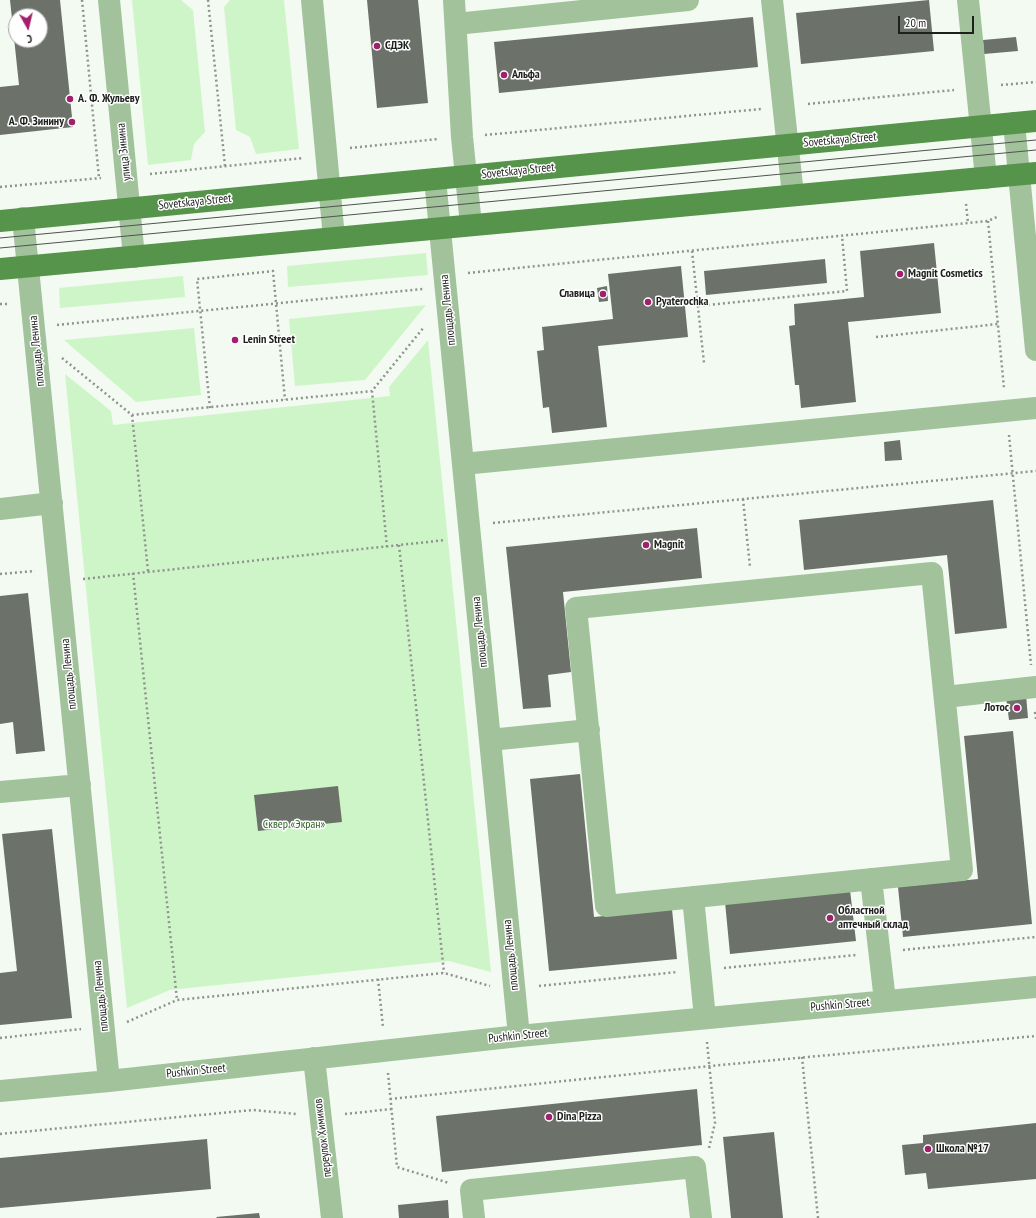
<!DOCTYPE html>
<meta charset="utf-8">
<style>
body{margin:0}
#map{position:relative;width:1036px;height:1218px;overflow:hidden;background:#f3faf2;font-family:"PT Sans Narrow",sans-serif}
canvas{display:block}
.north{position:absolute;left:8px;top:8px;width:40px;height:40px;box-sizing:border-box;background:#fff;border:1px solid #a5a6a5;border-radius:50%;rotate:172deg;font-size:11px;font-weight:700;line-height:16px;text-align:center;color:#1d201d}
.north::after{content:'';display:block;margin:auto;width:14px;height:18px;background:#a31e6c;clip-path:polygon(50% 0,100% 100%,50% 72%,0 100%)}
.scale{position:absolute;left:898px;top:16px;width:76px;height:18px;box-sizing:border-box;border:2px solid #1d201d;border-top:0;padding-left:5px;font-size:12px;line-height:14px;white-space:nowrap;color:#1d201d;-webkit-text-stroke:3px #fff;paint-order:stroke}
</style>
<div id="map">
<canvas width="1036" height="1218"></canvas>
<div class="north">С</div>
<div class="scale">20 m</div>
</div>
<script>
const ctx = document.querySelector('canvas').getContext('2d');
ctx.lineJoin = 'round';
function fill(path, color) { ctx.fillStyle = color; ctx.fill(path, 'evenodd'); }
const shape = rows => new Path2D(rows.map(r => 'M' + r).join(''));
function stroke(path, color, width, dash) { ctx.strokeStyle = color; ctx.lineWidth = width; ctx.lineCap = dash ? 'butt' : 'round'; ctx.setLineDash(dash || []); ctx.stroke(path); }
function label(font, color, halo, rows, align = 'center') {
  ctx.font = font + ' "PT Sans Narrow",sans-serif'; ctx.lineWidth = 3; ctx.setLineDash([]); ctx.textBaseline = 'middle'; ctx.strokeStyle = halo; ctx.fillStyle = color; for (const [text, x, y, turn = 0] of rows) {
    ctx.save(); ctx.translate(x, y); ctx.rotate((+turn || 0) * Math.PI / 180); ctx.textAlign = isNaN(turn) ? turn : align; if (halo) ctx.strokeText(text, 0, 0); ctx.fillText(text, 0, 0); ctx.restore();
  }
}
const green = shape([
 [132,0,181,0,193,10,205,132,194,144,191,160,148,165],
 [230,0,284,0,299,149,256,154,250,137,236,130,224,7],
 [426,253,428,275,288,287,287,266],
 [183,276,185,297,60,308,59,288],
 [426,305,365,380,295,386,289,319],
 [194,328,201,395,136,402,64,340],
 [428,340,491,972,449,961,170,990,127,1008,65,374,111,411,113,425,390,396,389,387]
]);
const building = shape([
 [10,0,60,0,73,127,0,135,0,87,19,85],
 [16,16,40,16,40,40,16,40],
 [367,0,418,0,428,103,377,108],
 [929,0,934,51,801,64,796,13],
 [753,17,758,67,499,93,494,42],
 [1016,37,1018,51,984,54,983,40],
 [934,243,941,313,848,322,856,402,801,408,799,385,795,385,789,326,795,325,794,304,864,297,860,251],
 [825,259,827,283,706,295,704,271],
 [681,266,688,337,598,346,607,427,552,433,549,407,543,408,537,351,544,350,542,327,613,319,608,274],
 [607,286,608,301,599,302,597,288],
 [900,440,902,460,885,461,884,442],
 [993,500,1007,628,955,634,947,555,804,570,799,520],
 [697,528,702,578,563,592,571,672,548,675,551,707,523,709,506,547],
 [28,593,45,751,16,754,13,722,0,724,0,596],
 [1026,695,1028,718,1009,720,1006,697],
 [1013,731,1032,924,903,937,898,887,978,879,964,736],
 [580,774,594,917,672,909,677,959,549,971,530,779],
 [338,786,342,822,258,831,254,795],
 [52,829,72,1018,0,1025,0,973,17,971,2,834],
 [850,890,856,941,730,954,725,902],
 [697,1089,702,1145,442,1172,436,1116],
 [1036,1123,1036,1179,928,1189,926,1173,905,1175,902,1145,923,1143,923,1135],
 [774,1132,783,1218,731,1218,723,1137],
 [207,1139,211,1189,0,1208,0,1158],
 [448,1200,449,1218,399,1218,398,1205],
 [259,1213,260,1218,217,1218,216,1217]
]);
const path = shape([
 [82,0,99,178],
 [208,0,225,166],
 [1001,85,1036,82],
 [808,104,954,90],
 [485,135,761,109],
 [350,148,438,139],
 [150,174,303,158],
 [0,187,101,178],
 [966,204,968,223],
 [988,221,1004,388],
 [692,251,704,363],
 [468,273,988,221,999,216],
 [0,304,7,304],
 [698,306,847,291,842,236],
 [57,325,423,289],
 [876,337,998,324],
 [62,358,132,415,372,391],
 [210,408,197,279,273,271,285,400],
 [132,415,148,571],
 [1009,435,1031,665],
 [743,499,750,567],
 [493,523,1036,471],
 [399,545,444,973],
 [387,547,372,391,424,327],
 [133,573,177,1000],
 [0,574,35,571],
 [83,579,446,540],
 [1035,712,1036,719],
 [903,950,1036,937],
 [724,968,856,955],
 [378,979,383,1027],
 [539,986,677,972],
 [127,1022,177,1000,444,973,490,986],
 [0,1038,81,1029],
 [707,1042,715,1123,709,1148],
 [802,1057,818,1218],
 [388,1073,397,1167,449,1183],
 [390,1099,710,1066,1036,1036],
 [345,1114,392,1109],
 [0,1134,253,1110,296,1114]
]);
const minor = shape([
 [109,0,134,257],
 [312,0,334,238],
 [454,0,462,137,471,225],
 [772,0,793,195],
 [968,0,986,178],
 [456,24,688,0],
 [1014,123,1036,350],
 [435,179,519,1036],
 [23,218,109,1081],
 [463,464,1036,408],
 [0,509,52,503],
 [932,573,962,870,606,906,576,608,932,573],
 [945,697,1036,687],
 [490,740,589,730],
 [0,792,80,785],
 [871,879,885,1001],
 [693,897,705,1018],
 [314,1058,332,1218],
 [0,1091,109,1081,519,1036,1036,987],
 [474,1218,471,1190,695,1167,701,1218]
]);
const major = shape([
 [0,221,1036,121],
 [0,269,1036,173]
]);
const tram = shape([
 [0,238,1036,140],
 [0,248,1036,150]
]);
const markers = [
 [377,46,4,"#a31e6c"],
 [504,75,4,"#a31e6c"],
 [70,99,4,"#a31e6c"],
 [72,122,4,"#a31e6c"],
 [900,274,4,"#a31e6c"],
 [603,294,4,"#a31e6c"],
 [648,302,4,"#a31e6c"],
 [235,340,4,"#a31e6c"],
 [646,545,4,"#a31e6c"],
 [1017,708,4,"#a31e6c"],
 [830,918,4,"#a31e6c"],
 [549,1117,4,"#a31e6c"],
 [928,1149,4,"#a31e6c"]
];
const poiNames = [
 ["СДЭК",385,46],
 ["Альфа",512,75],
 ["А. Ф. Жульеву",78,99],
 ["А. Ф. Зинину",64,122,"right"],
 ["Magnit Cosmetics",908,274],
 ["Славица",595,294,"right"],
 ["Pyaterochka",656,302],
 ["Lenin Street",243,340],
 ["Magnit",654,545],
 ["Лотос",1009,708,"right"],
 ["Областной",838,911],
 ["аптечный склад",838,925],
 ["Dina Pizza",557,1117],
 ["Школа №17",936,1149]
];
const streetNames = [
 ["Sovetskaya Street",840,140,-5],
 ["улица Зинина",124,152,-96],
 ["Sovetskaya Street",518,171,-6],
 ["Sovetskaya Street",195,202,-6],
 ["площадь Ленина",448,310,-96],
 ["площадь Ленина",37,351,-96],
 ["площадь Ленина",480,632,-96],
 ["площадь Ленина",69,674,-96],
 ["площадь Ленина",511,955,-96],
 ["площадь Ленина",101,996,-96],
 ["Pushkin Street",840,1005,-5],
 ["Pushkin Street",518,1036,-6],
 ["Pushkin Street",196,1071,-6],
 ["переулок Химиков",323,1138,-97]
];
const parkNames = [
 ["Сквер «Экран»",294,825]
];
fill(green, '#cef5c7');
fill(building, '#6c726a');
stroke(path, '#8e938e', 2.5, [2, 3]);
stroke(minor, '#a1c29b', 22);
stroke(major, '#56934b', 22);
stroke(tram, '#4f534f', 1);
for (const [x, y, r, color] of markers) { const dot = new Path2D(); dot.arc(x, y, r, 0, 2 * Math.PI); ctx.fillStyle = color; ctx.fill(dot); stroke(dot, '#fff', 1.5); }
label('bold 12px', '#1d201d', '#fff', poiNames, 'left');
label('12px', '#1d201d', '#fff', streetNames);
label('12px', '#2f6625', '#fff', parkNames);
</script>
